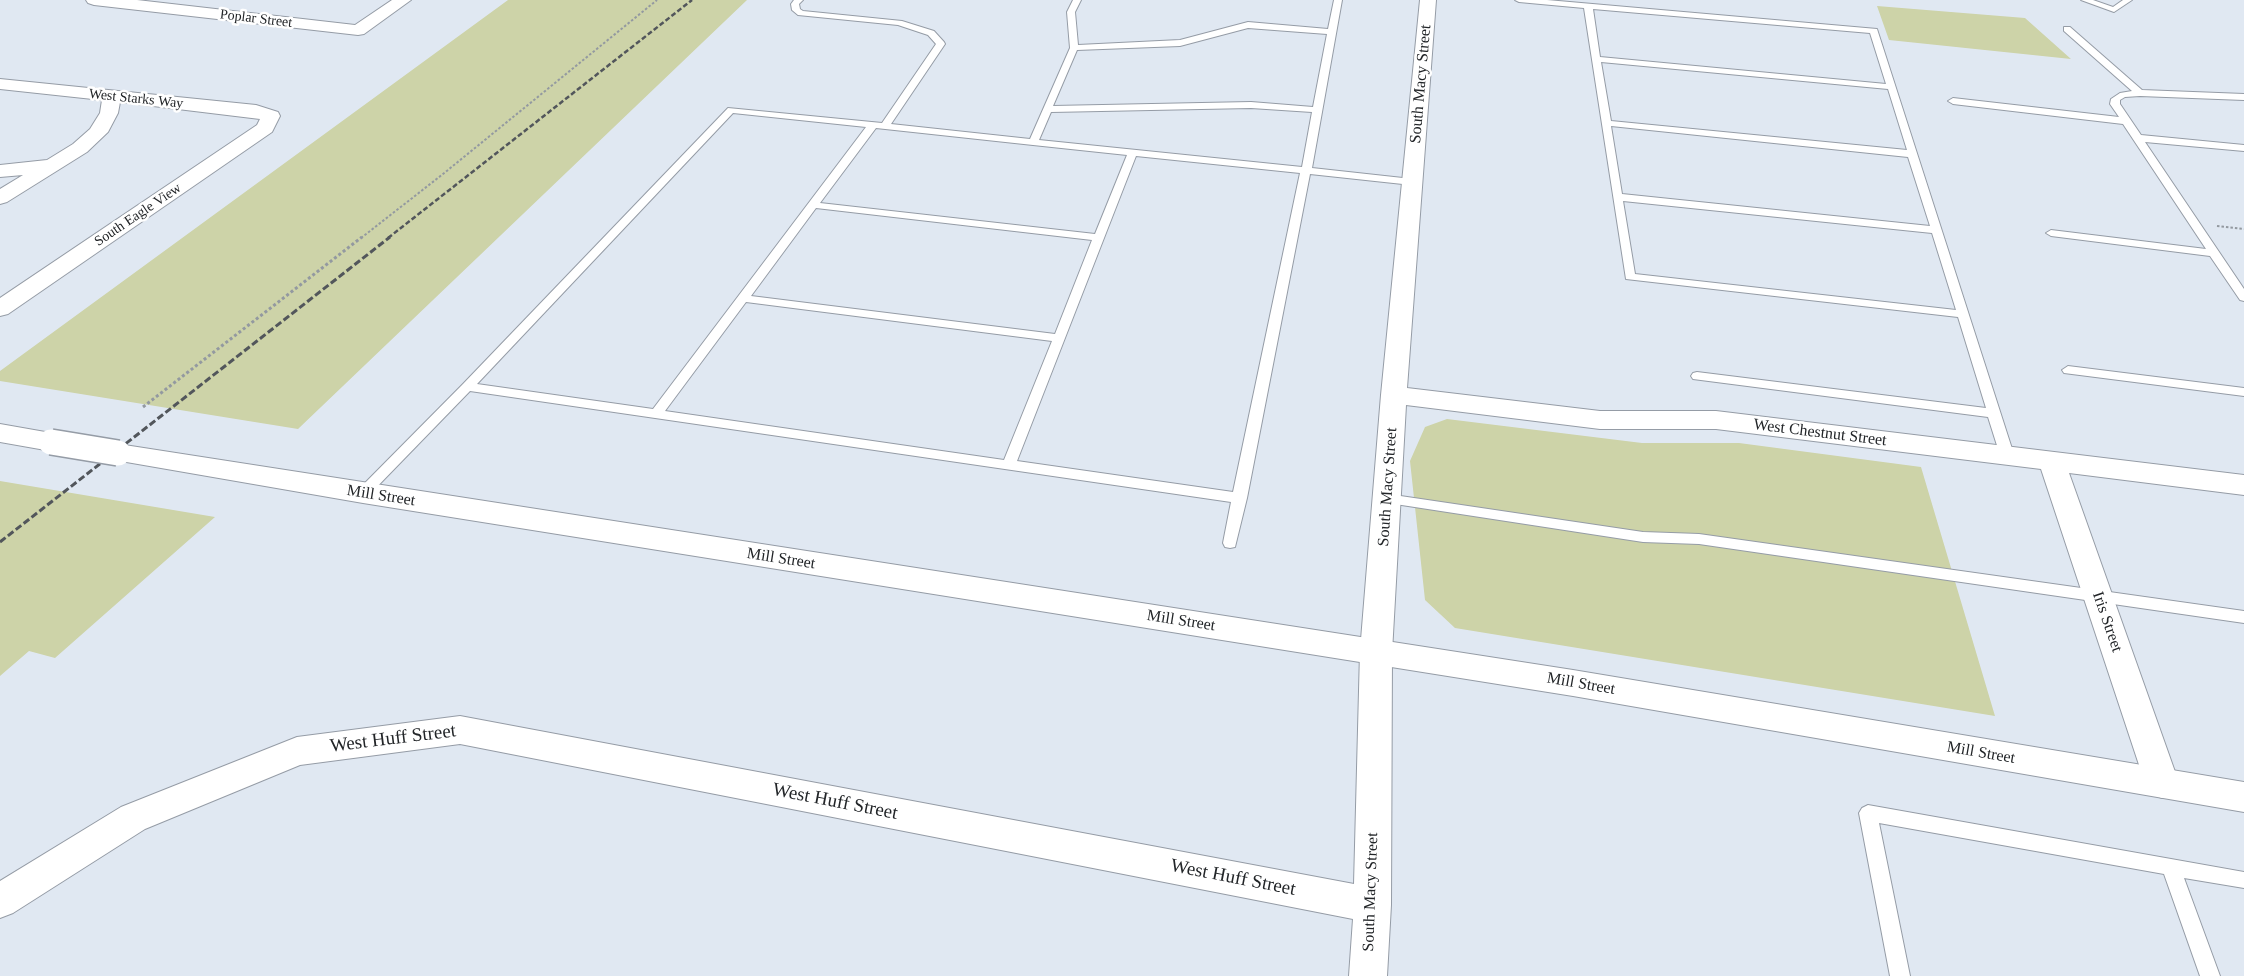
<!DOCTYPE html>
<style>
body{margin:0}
canvas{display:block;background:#e0e8f2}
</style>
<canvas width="2244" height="976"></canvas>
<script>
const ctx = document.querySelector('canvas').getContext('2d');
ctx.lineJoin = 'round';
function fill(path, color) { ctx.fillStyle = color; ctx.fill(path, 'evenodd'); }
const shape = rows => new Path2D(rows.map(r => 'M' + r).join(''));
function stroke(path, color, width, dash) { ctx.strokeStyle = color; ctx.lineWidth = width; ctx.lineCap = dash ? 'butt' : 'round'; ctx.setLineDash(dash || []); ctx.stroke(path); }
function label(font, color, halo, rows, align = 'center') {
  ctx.font = font + ' Georgia,serif'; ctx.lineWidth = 5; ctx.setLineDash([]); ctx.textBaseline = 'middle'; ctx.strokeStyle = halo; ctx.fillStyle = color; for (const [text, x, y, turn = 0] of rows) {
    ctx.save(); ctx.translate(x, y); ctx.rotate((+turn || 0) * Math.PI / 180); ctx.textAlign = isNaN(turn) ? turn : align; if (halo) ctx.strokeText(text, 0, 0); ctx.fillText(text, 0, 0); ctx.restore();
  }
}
const green = shape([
 [508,0,747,0,298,429,0,381,0,371],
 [1877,6,2025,18,2071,59,1889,40],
 [1447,419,1642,443,1739,443,1921,467,1995,716,1455,628,1425,600,1410,461,1425,427],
 [0,481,215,517,55,658,29,651,0,676]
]);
const pathFar1 = shape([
 [2217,226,2244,229],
 [361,238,443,174,657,0]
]);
const path = shape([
 [143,407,362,237]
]);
const lane = shape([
 [794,0,803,0,799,4,800,9,803,11,902,21,934,31,944,42,945,44,891,124,1030,139,1070,48,1067,12,1073,0,1081,0,1075,12,1078,45,1180,40,1248,22,1328,29,1334,0,1342,0,1312,168,1412,179,1417,182,1412,185,1310,174,1247,498,1235,547,1230,548,1225,547,1223,543,1231,502,470,391,368,496,358,496,356,493,358,490,463,384,728,108,882,123,936,44,928,35,898,25,798,15,792,10,791,4,794,0],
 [1248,28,1327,34,1313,107,1251,102,1053,106,1077,50,1180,46,1248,28],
 [1251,108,1312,112,1302,167,1039,140,1051,112,1251,108],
 [733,113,866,127,653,409,477,384,733,113],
 [876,128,1033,145,1127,155,1095,234,820,203,876,128],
 [1136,156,1300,173,1233,492,1017,461,1136,156],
 [816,208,1092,240,1055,334,751,296,816,208],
 [746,302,1052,341,1004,460,665,411,746,302],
 [1515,0,1547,0,1877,29,2014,455,2012,458,2002,458,2000,455,1988,417,1693,379,1691,376,1693,373,1697,372,1986,408,1958,317,1626,279,1584,8,1519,2,1515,0],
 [1593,9,1870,33,1886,84,1600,57,1593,9],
 [1601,62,1888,89,1907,150,1611,121,1601,62],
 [1611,126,1908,157,1930,226,1622,194,1611,126],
 [1623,201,1932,233,1956,310,1635,274,1623,201],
 [2081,0,2093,0,2113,7,2123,0,2132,0,2114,12,2081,0],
 [2064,27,2070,27,2142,90,2244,94,2244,100,2140,96,2125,97,2120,100,2120,104,2141,135,2244,145,2244,151,2145,142,2244,289,2244,301,2240,300,2210,256,2051,236,2046,233,2051,230,2206,249,2123,124,1953,104,1948,101,1953,98,2119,117,2110,104,2111,99,2120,93,2132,91,2064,31,2064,27],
 [2068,366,2244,388,2244,396,2064,373,2062,370,2068,366],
 [1387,494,1643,532,1699,534,2244,611,2244,623,1699,544,1643,542,1382,502,1380,499,1382,496,1387,494],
 [1868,805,2244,872,2244,888,2184,878,2220,976,2200,976,2164,874,1879,823,1910,976,1890,976,1859,813,1862,808,1868,805]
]);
const street = shape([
 [86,0,137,0,355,25,392,0,411,0,364,34,358,35,94,5,88,3,86,0],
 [1420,0,1436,0,1407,388,1600,411,1716,411,2244,475,2244,495,2069,473,2179,783,2174,793,2162,798,2150,793,2145,783,2041,469,1716,429,1600,429,1406,405,1392,652,1391,905,1387,976,1349,976,1353,919,460,744,300,765,145,829,13,913,0,918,0,881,121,807,297,737,460,716,1354,884,1360,652,1381,395,1420,0],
 [0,79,256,105,278,112,280,116,272,132,8,314,0,316,0,298,257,125,260,119,120,102,118,113,108,132,87,152,7,202,0,204,0,189,23,175,0,177,0,165,47,160,73,144,90,129,100,113,102,100,0,89,0,79]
]);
const secondary = shape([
 [0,424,51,433,60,436,64,442,60,448,51,451,0,442,0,424],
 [118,444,1573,670,2244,782,2244,812,1573,696,363,503,109,459,105,453,109,447,118,444]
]);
const railFar1 = shape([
 [388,238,692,0]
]);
const rail = shape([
 [0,542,390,237]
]);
const secondaryBridge = shape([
 [51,442,118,453]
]);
const farStreetnames = [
 ["Poplar Street",256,19,7],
 ["West Starks Way",136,99,6],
 ["South Eagle View",138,215,-34]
];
const streetNames = [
 ["South Macy Street",1421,84,-85],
 ["West Chestnut Street",1820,433,7],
 ["South Macy Street",1388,487,-86],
 ["Mill Street",381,496,9],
 ["Mill Street",781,559,9],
 ["Mill Street",1181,621,9],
 ["Iris Street",2107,622,71],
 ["Mill Street",1581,684,10],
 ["Mill Street",1981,753,10],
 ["South Macy Street",1371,892,-88]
];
const nearStreetnames = [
 ["West Huff Street",393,739,-7],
 ["West Huff Street",835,802,11],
 ["West Huff Street",1233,878,11]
];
fill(green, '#cdd3a8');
stroke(lane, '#959ca6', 2);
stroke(street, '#959ca6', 2);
stroke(secondary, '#959ca6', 2);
stroke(pathFar1, '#9399a0', 2, [2.5, 2]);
stroke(path, '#9399a0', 3, [3, 2.5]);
fill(lane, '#fff');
fill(street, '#fff');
fill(secondary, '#fff');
stroke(railFar1, '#52565b', 2.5, [5, 2.5]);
stroke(rail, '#52565b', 3, [7, 3]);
stroke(secondaryBridge, '#959ca6', 28, []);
stroke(secondaryBridge, '#fff', 25);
label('14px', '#222528', '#fff', farStreetnames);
label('16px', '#222528', '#fff', streetNames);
label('19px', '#222528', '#fff', nearStreetnames);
</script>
